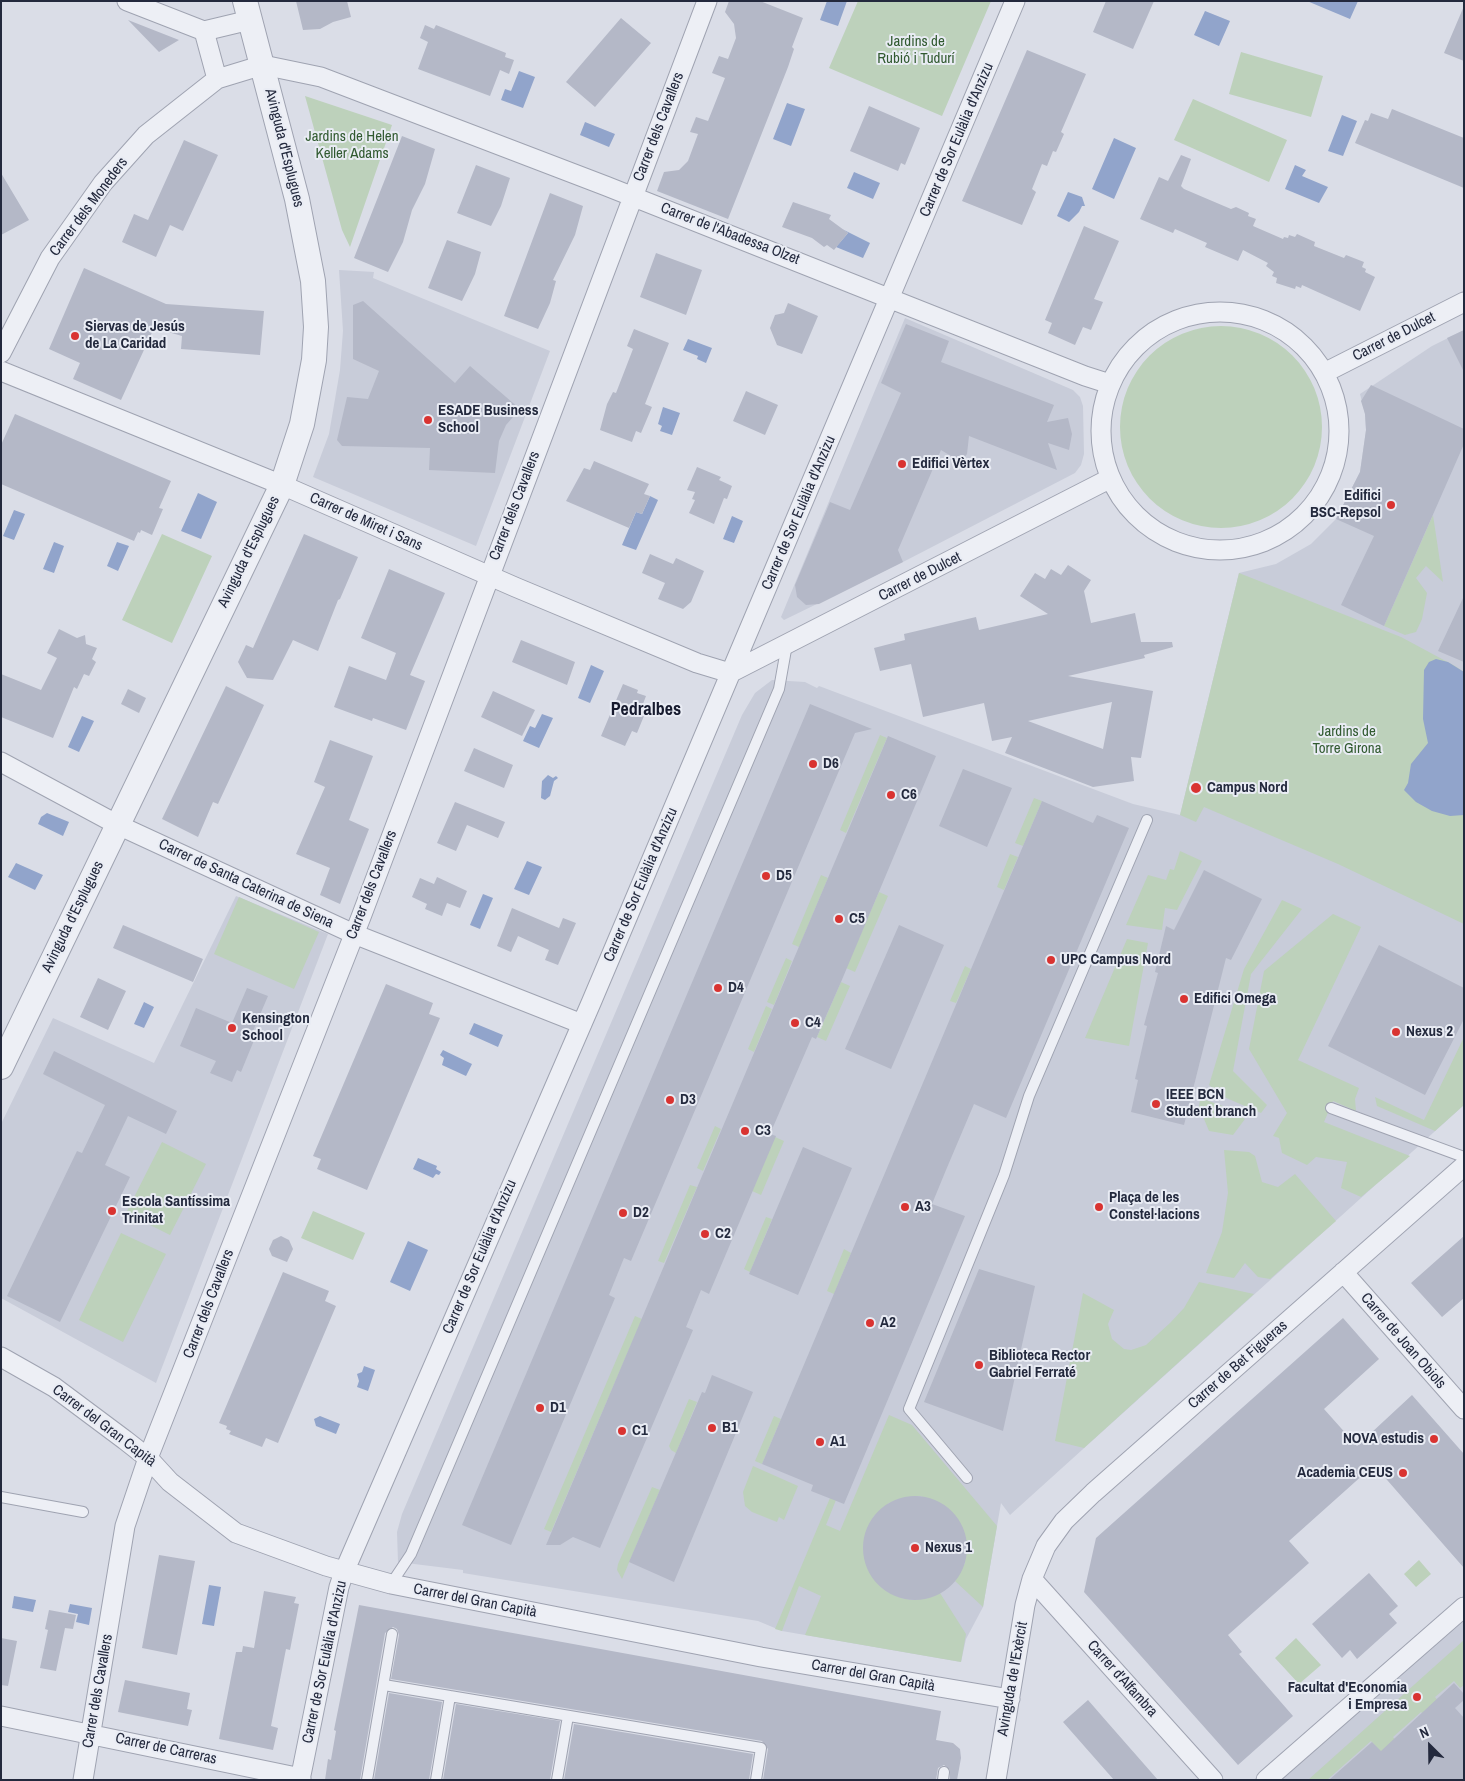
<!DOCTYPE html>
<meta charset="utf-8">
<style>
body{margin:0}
#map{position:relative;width:1465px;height:1781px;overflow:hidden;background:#dadde7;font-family:"Archivo Narrow",sans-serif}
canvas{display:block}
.frame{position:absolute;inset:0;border:2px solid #23293d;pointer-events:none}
.north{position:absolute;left:1405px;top:1721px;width:50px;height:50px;-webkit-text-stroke:4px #e9ecf4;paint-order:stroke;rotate:337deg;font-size:14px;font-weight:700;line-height:20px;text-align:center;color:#23293d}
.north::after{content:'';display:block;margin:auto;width:18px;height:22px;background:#23293d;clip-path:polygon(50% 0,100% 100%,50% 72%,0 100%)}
</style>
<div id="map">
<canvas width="1465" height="1781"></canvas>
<div class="frame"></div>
<div class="north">N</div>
</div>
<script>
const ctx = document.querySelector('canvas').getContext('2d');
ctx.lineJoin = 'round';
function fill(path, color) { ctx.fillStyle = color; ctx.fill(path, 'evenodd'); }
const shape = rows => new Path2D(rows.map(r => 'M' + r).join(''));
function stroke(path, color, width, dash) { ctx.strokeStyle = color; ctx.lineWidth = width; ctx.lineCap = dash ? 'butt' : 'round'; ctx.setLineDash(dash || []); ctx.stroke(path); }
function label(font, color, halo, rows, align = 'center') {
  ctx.font = font + ' "Archivo Narrow",sans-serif'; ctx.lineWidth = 4; ctx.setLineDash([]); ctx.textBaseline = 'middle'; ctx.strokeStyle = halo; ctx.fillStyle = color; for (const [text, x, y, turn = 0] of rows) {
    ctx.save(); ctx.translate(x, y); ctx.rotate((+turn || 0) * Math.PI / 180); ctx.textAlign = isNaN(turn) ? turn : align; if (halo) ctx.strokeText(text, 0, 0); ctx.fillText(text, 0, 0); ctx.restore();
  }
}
const built = shape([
 [339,270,374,272,373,278,550,351,476,546,313,477,329,434,340,370,343,331],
 [905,318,1073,390,1080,397,1083,406,1084,454,1081,465,1075,473,903,562,784,620,781,617],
 [1464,330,1464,1105,1010,1515,1001,1503,983,1607,966,1639,961,1662,782,1631,758,1621,463,1573,463,1570,398,1562,397,1532,402,1514,742,715,755,693,772,680,805,682,817,688,819,686,1133,804,1180,815,1239,573,1276,564,1311,544,1336,519,1360,472,1366,430,1365,414,1360,394,1432,346],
 [236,896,328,934,156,1383,1,1298,1,1124,53,1018,154,1063],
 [1464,1613,1464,1780,1279,1780]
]);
const green = shape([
 [858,1,991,1,942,116,829,68],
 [1241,52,1323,76,1311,117,1229,94],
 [305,96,392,125,350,247,342,230],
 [1193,99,1287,140,1269,182,1174,140],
 '1120 427a101 101 0 1 1 202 0a101 101 0 1 1-202 0Z',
 [1433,515,1443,582,1426,566,1416,578,1427,593,1422,619,1416,632,1405,635,1384,626],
 [162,534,212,556,172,643,122,620],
 [1239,573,1401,637,1455,666,1464,672,1464,924,1338,864,1204,807,1196,822,1180,815],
 [880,735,887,738,846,833,840,830],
 [1034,798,1042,801,1023,846,1015,843],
 [1180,851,1202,861,1177,910,1165,908,1162,930,1126,925,1148,875,1166,880,1170,869,1174,870],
 [1010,854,1018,857,1004,890,997,887],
 [821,875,828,878,799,947,792,944],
 [879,892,888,896,855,972,846,968],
 [239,897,319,932,294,989,214,954],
 [1282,900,1302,909,1251,974,1233,1071,1267,1105,1261,1113,1224,1097,1209,1085,1244,969],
 [1333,914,1361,927,1298,1060,1359,1088,1355,1099,1356,1111,1333,1101,1324,1122,1410,1156,1361,1197,1341,1188,1347,1162,1316,1157,1307,1165,1282,1153,1279,1138,1273,1136,1287,1113,1249,1049,1264,971],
 [1127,939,1148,943,1129,1046,1085,1038],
 [786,958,792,961,774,1005,767,1002],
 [965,966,971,969,956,1003,950,1001],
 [841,982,850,986,826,1041,817,1037],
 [766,1006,772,1009,754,1052,748,1049],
 [1464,1037,1464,1105,1435,1131,1377,1106,1375,1097,1424,1120],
 [1200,1098,1243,1113,1240,1116,1245,1119,1233,1135,1209,1131,1199,1107],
 [715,1126,721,1129,703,1171,697,1168],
 [775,1137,784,1141,761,1195,752,1191],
 [162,1142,206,1164,170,1235,126,1213],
 [1224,1150,1249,1152,1255,1156,1262,1182,1278,1187,1295,1174,1336,1221,1270,1279,1258,1277,1245,1263,1234,1278,1206,1273,1222,1232,1228,1193],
 [690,1185,697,1187,664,1263,658,1261],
 [313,1211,365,1233,353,1260,301,1238],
 [766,1217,772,1219,750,1272,744,1269],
 [121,1233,166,1254,123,1342,79,1320],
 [844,1249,851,1253,834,1294,827,1291],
 [1199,1282,1254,1294,1084,1448,1055,1441,1083,1293,1114,1310,1108,1324,1112,1339,1124,1349,1131,1350,1146,1345,1170,1323,1184,1308],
 [635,1316,642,1319,551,1532,544,1529],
 [689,1399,697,1402,676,1453,671,1450,669,1446],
 [889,1415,912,1425,997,1526,983,1607,955,1581,965,1563,965,1536,956,1517,940,1503,920,1496,899,1499,889,1503,874,1516,865,1535,865,1561,869,1571,882,1588,901,1598,912,1600,928,1598,940,1593,966,1634,961,1662,805,1635,821,1596,799,1586,782,1631,775,1629,830,1498,836,1500,826,1525,840,1531],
 [774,1416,781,1419,762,1464,755,1461],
 [753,1466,798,1486,784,1520,779,1517,777,1522,752,1512,745,1506,743,1492],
 [652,1487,660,1490,622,1579,617,1570,618,1564],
 [1419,1560,1431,1574,1416,1587,1404,1574],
 [1296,1638,1321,1665,1299,1684,1275,1658],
 [1464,1640,1464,1685,1460,1688,1454,1681,1435,1697,1441,1704,1426,1717,1421,1712,1393,1737,1399,1745,1385,1757,1371,1741,1327,1780,1308,1780]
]);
const water = shape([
 [827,1,847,1,838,26,820,20],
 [1307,1,1358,1,1350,19],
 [1205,11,1230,21,1219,46,1194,35],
 [519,71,535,77,523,108,501,100,505,89,511,91],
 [787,103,805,109,791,146,773,139],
 [1342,115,1357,121,1343,156,1328,151],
 [585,122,615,134,609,147,580,135],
 [1114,138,1136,148,1114,199,1092,189],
 [1295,165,1306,170,1302,176,1328,187,1319,203,1285,189],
 [854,172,880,183,873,199,847,188],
 [1068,192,1082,197,1085,206,1082,206,1079,212,1069,222,1057,216],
 [842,229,870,243,863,258,836,247,848,233],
 [688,339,712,348,706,363,697,359,698,356,683,350],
 [663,407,680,413,672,435,660,431,662,426,658,424],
 [198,493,217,502,201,539,181,531],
 [650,496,658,500,636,550,622,545,636,512,642,514],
 [14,510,25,514,14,540,3,536],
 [732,516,743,521,734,543,723,539],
 [54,542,64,546,54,573,43,569],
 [117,542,129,546,118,571,107,566],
 [1436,659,1448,662,1464,672,1464,815,1450,816,1432,811,1416,802,1404,790,1408,783,1411,764,1428,743,1423,719,1424,670,1429,662],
 [591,665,604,671,590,703,578,698],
 [542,714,553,718,539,748,523,741,530,726,535,728],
 [82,716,94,721,79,752,68,747],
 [548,775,553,778,556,776,558,778,554,781,550,796,545,800,541,798,542,781],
 [47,813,69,822,63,836,38,824,41,817],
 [527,861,542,867,529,895,514,889],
 [16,863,43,875,35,890,8,877],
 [483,894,493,898,480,929,470,925],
 [144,1002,154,1007,144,1028,134,1024],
 [474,1023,503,1035,498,1047,469,1034],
 [443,1050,472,1064,466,1076,442,1065,444,1058,440,1055],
 [418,1158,437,1166,436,1169,441,1172,439,1175,436,1174,433,1178,413,1169],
 [408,1241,428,1250,410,1291,390,1282],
 [364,1366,375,1370,368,1391,357,1387,359,1381,357,1374,362,1372],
 [320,1416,340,1424,336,1434,316,1426,314,1419],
 [209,1585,221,1587,214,1626,202,1624],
 [14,1596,36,1600,33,1612,12,1608],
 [70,1604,92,1608,89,1625,76,1622,78,1614,68,1612]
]);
const building = shape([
 [296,1,347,1,351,17,333,22,320,29,303,30],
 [729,1,760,1,803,18,792,47,794,49,788,67,728,219,657,191,664,172,679,170,688,161,698,134,690,132,696,117,708,121,725,78,712,73,719,56,728,59,736,38,734,24,725,12],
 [1106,1,1154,1,1133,49,1093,32],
 [1464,6,1464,61,1444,53],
 [621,18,651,43,595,107,566,82],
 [128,20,179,40,159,52],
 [425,25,434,29,436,25,506,53,505,57,514,60,509,74,500,70,490,96,418,69,428,42,420,38],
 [1027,50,1086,74,1061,132,1064,134,1056,152,1053,151,1047,166,1042,164,1032,189,1036,192,1022,225,962,201],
 [869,106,920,128,905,165,901,163,898,171,850,151],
 [1392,109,1464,138,1464,188,1355,143,1365,120,1368,121,1371,113,1388,119],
 [402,136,435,149,425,184,412,210,403,242,388,272,354,258],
 [184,140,218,155,183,231,170,225,156,257,122,242,134,214,148,220],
 [1181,155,1191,159,1181,186,1184,189,1231,209,1236,207,1249,213,1248,216,1256,219,1253,226,1283,239,1284,237,1288,238,1289,235,1295,237,1297,234,1315,242,1314,246,1344,258,1346,255,1364,262,1362,267,1366,269,1365,272,1375,277,1360,311,1302,285,1301,288,1296,286,1295,289,1276,283,1277,278,1272,276,1274,272,1266,266,1268,263,1243,250,1238,261,1205,247,1207,243,1175,229,1173,233,1140,219,1159,177,1168,181],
 [476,165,510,178,501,206,491,226,457,213],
 [1,173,29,220,1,235],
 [550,193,583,206,575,235,553,280,556,281,550,303,538,329,504,316],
 [793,202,831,215,829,219,848,233,834,250,827,245,824,247,812,238,782,227],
 [1084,226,1119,241,1094,299,1103,302,1091,330,1083,327,1075,345,1048,333,1052,323,1045,320],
 [447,240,481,252,475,274,462,301,428,288],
 [656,253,702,270,686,315,640,297],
 [84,268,166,304,264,311,260,355,181,349,182,336,154,328,121,400,73,379,80,363,49,349],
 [363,301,455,383,470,366,520,409,506,425,499,441,495,473,429,470,430,448,342,446,337,440,347,397,368,399,379,371,353,359,353,305],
 [788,303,818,316,802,354,777,345,770,328,775,315,784,313],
 [906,324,949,341,941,362,1054,405,1047,422,1068,418,1072,434,1069,450,1048,443,1057,470,969,436,967,454,963,459,956,459,941,450,898,550,903,562,819,604,806,605,797,597,795,585,830,502,850,510,901,393,881,383],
 [634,329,669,343,645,404,652,407,641,433,636,431,632,442,600,430,607,404,613,392,616,393,633,349,627,346],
 [1464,330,1464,372,1447,338],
 [1371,385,1464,429,1464,444,1384,626,1341,605,1374,536,1336,519,1360,472,1366,430,1365,414,1361,401],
 [746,391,778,405,765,435,733,421],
 [15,414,171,481,159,508,163,509,152,535,141,530,140,533,138,532,134,541,1,484,1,445],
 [594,461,649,484,644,494,650,496,642,514,636,512,629,528,566,501,584,468,590,470],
 [697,467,721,477,719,480,732,486,727,499,724,498,714,524,689,513,695,500,692,499,695,492,687,490],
 [304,534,358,557,340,599,338,600,318,651,293,640,273,680,247,678,238,662,246,645,253,648],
 [650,554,673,564,676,558,704,571,691,602,683,609,658,599,665,583,642,573],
 [1068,565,1091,580,1084,591,1091,623,1135,613,1141,642,1172,642,1173,647,1144,655,1145,658,1068,676,1153,691,1141,758,1131,757,1134,781,1093,787,1005,753,1012,737,992,741,984,703,923,717,911,664,880,671,874,648,905,640,904,634,976,617,979,630,1048,614,1020,596,1035,573,1045,579,1051,569,1061,575],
 [1112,702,1103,749,1028,721],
 [389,569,445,593,410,675,425,681,406,730,373,718,372,721,334,707,349,666,386,680,396,653,361,638],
 [1464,596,1464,662,1438,651],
 [59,629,77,638,85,635,86,644,97,648,92,659,96,662,89,676,84,674,77,689,74,687,53,738,1,717,1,674,41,690,57,658,47,653],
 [521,640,575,662,567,685,512,662],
 [623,684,638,690,637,693,646,696,641,709,646,711,637,733,632,731,625,746,601,736],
 [226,686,264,705,218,804,213,802,198,837,162,819],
 [128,689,146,698,139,713,121,704],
 [493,691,535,710,522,736,481,717],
 [810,704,872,729,855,733,631,1261,624,1258,609,1295,615,1298,511,1545,462,1525],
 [888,736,936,756,841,982,816,1039,812,1037,770,1134,776,1136,709,1294,701,1290,686,1327,693,1330,600,1548,573,1537,560,1545,546,1545],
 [330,740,373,756,349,820,369,829,340,904,320,895,330,868,296,854,325,787,314,782],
 [474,748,513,765,504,788,464,771],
 [963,769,1012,788,987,847,939,826],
 [1042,801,1093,823,1097,815,1129,828,1006,1118,974,1104,946,1170,932,1204,965,1216,844,1504,811,1491,813,1485,762,1464],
 [455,802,505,822,498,838,467,825,456,851,437,843],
 [1204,870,1262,899,1231,960,1226,958,1184,1125,1131,1112,1138,1080,1135,1079,1147,1026,1144,1025,1158,973,1155,972,1166,926,1174,930],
 [437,877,467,891,460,908,447,903,442,916,425,909,427,904,412,897,420,878,434,884],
 [512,908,559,928,563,918,576,923,558,965,545,960,549,950,518,936,511,952,497,946],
 [123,925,203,959,193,982,113,948],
 [899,925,944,945,891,1069,845,1049],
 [1379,945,1464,988,1464,1019,1425,1095,1328,1046],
 [98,978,126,991,108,1030,80,1017],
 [386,984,433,1003,429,1014,440,1018,367,1190,317,1169,321,1159,313,1156],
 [247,988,268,996,253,1031,257,1033,241,1072,237,1070,232,1082,210,1073,216,1061,180,1046,196,1008,232,1023],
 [54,1051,177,1111,166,1134,128,1116,105,1165,130,1177,60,1322,7,1296,77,1151,82,1153,105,1105,43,1074],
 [803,1147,852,1168,798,1295,749,1274],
 [281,1236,289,1240,293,1249,287,1262,272,1256,269,1249,273,1240],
 [1464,1236,1464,1298,1442,1317,1411,1283],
 [979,1269,1035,1286,1003,1431,924,1402],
 [283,1272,329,1291,325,1301,336,1306,278,1443,266,1438,262,1447,229,1434,231,1431,226,1429,227,1426,219,1423],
 [1343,1318,1379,1359,1324,1409,1357,1446,1412,1395,1464,1454,1464,1568,1374,1465,1289,1541,1309,1563,1228,1635,1242,1652,1239,1654,1293,1716,1238,1765,1084,1592,1096,1538],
 [712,1375,753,1392,674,1582,629,1562,702,1392,705,1393],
 '863 1548a52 52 0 1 1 104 0a52 52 0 1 1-104 0Z',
 [159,1555,195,1561,177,1655,142,1648],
 [1369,1573,1398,1606,1389,1614,1397,1623,1357,1659,1350,1650,1342,1658,1312,1624],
 [264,1591,296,1597,294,1603,299,1604,290,1650,286,1649,271,1726,278,1728,273,1750,219,1739,236,1652,242,1652,243,1646,254,1648],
 [359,1605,941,1711,936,1740,953,1743,960,1749,961,1758,957,1780,950,1780,950,1770,944,1765,938,1768,936,1780,763,1780,768,1749,762,1741,391,1679,399,1635,397,1629,393,1627,385,1633,360,1780,325,1780,328,1759,331,1760,336,1731,334,1730],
 [49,1610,76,1615,73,1629,65,1628,56,1671,40,1668,48,1630,45,1629],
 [1,1638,17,1641,8,1686,1,1685],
 [125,1680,190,1693,187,1709,192,1710,188,1726,118,1712],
 [1454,1683,1464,1694,1464,1700,1455,1708,1464,1718,1464,1780,1329,1780,1372,1742,1381,1751],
 [389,1693,442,1702,429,1780,374,1780],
 [1088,1700,1108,1723,1158,1780,1114,1780,1063,1722],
 [456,1704,560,1721,550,1780,443,1780],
 [574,1724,753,1754,749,1780,564,1780]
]);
const service = shape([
 [1331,1108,1464,1157],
 [967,1478,909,1409,1004,1175,1029,1096,1147,820],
 [1,1497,83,1512],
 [391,1584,411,1554,779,689,787,644],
 [384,1685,761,1748,756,1780],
 [367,1780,392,1634],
 [436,1780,450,1696],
 [557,1780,568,1716],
 [943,1780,944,1772]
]);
const minor = shape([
 [127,1,204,31,250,20],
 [204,31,217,79],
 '1101 431a119 119 0 1 1 238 0a119 119 0 1 1-238 0Z',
 [1,353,50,258,103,183,146,135,217,79,263,65,321,77,606,186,1085,376,1110,384],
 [1,371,282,485,515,587,697,663,730,673],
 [1324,373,1464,302],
 [730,673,1109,479],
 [1,762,118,825,354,934,582,1024],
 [1343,1272,1464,1409],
 [1,1357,54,1387,125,1440,148,1458,170,1482,236,1533,326,1566,391,1584,761,1657,1010,1699],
 [1032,1579,1213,1780],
 [1,1716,301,1778],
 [83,1780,125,1526,148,1458,361,917,707,1],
 [300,1780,339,1587,344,1572,591,1003,1015,1],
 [996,1780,1025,1605,1032,1579,1046,1546,1064,1521,1093,1493,1464,1166],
 [1266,1780,1464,1607]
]);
const tertiary = shape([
 [1,1067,282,485,302,424,314,360,316,327,313,281,297,199,245,1]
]);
const markers = [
 [75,336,5,"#d93331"],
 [428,420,5,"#d93331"],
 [902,464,5,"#d93331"],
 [1391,505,5,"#d93331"],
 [813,764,5,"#d93331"],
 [1196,788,6,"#d93331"],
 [891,795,5,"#d93331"],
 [766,876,5,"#d93331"],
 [839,919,5,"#d93331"],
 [1051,960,5,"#d93331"],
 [718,988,5,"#d93331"],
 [1184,999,5,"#d93331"],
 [795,1023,5,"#d93331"],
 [232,1028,5,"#d93331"],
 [1396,1032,5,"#d93331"],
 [670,1100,5,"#d93331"],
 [1156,1104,5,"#d93331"],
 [745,1131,5,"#d93331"],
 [905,1207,5,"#d93331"],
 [1099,1207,5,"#d93331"],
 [112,1211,5,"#d93331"],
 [623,1213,5,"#d93331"],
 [705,1234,5,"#d93331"],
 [870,1323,5,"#d93331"],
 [979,1365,5,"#d93331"],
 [540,1408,5,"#d93331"],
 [712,1428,5,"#d93331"],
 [622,1431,5,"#d93331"],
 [1434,1439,5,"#d93331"],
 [820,1442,5,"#d93331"],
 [1403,1473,5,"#d93331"],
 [915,1548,5,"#d93331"],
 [1417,1697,5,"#d93331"]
];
const parkNames = [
 ["Jardins de",916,42],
 ["Rubió i Tudurí",916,59],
 ["Jardins de Helen",352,137],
 ["Keller Adams",352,154],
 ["Jardins de",1347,732],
 ["Torre Girona",1347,749]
];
const streetNames = [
 ["Carrer dels Cavallers",659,127,-69],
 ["Carrer de Sor Eulàlia d'Anzizu",957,140,-67],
 ["Avinguda d'Esplugues",284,148,76],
 ["Carrer dels Moneders",89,207,-53],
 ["Carrer de l'Abadessa Olzet",730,234,21],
 ["Carrer de Dulcet",1394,337,-27],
 ["Carrer dels Cavallers",515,506,-69],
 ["Carrer de Sor Eulàlia d'Anzizu",799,513,-67],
 ["Carrer de Miret i Sans",366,522,24],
 ["Avinguda d'Esplugues",249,552,-64],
 ["Carrer de Dulcet",920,577,-27],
 ["Carrer de Santa Caterina de Siena",246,884,25],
 ["Carrer dels Cavallers",372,885,-69],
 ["Carrer de Sor Eulàlia d'Anzizu",641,885,-67],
 ["Avinguda d'Esplugues",73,917,-64],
 ["Carrer de Sor Eulàlia d'Anzizu",480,1257,-67],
 ["Carrer dels Cavallers",209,1304,-69],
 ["Carrer de Joan Obiols",1403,1341,49],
 ["Carrer de Bet Figueras",1238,1365,-41],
 ["Carrer del Gran Capità",104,1426,37],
 ["Carrer del Gran Capità",475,1601,11],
 ["Carrer de Sor Eulàlia d'Anzizu",325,1662,-78],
 ["Carrer del Gran Capità",873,1676,10],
 ["Avinguda de l'Exèrcit",1013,1679,-80],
 ["Carrer d'Alfambra",1122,1679,48],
 ["Carrer dels Cavallers",98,1691,-80],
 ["Carrer de Carreras",166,1749,12]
];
const poiNames = [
 ["Siervas de Jesús",85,327],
 ["de La Caridad",85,344],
 ["ESADE Business",438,411],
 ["School",438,428],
 ["Edifici Vèrtex",912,464],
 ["Edifici",1381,496,"right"],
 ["BSC-Repsol",1381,513,"right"],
 ["D6",823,764],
 ["Campus Nord",1207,788],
 ["C6",901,795],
 ["D5",776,876],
 ["C5",849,919],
 ["UPC Campus Nord",1061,960],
 ["D4",728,988],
 ["Edifici Omega",1194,999],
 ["Kensington",242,1019],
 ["School",242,1036],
 ["C4",805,1023],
 ["Nexus 2",1406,1032],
 ["IEEE BCN",1166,1095],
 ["Student branch",1166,1112],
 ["D3",680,1100],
 ["C3",755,1131],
 ["Plaça de les",1109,1198],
 ["Constel·lacions",1109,1215],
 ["Escola Santíssima",122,1202],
 ["Trinitat",122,1219],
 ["A3",915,1207],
 ["D2",633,1213],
 ["C2",715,1234],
 ["A2",880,1323],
 ["Biblioteca Rector",989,1356],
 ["Gabriel Ferraté",989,1373],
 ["D1",550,1408],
 ["B1",722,1428],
 ["C1",632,1431],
 ["NOVA estudis",1424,1439,"right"],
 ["A1",830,1442],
 ["Academia CEUS",1393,1473,"right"],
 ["Nexus 1",925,1548],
 ["Facultat d'Economia",1407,1688,"right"],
 ["i Empresa",1407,1705,"right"]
];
const quarterNames = [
 ["Pedralbes",646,710]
];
fill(built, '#c8ccd9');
fill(green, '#bdd1bb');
fill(water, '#91a4cb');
fill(building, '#b4b8c7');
stroke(service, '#9fa3b1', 12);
stroke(minor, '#9fa3b1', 21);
stroke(tertiary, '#9fa3b1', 26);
stroke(service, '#edeff5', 10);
stroke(minor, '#edeff5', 19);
stroke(tertiary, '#edeff5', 24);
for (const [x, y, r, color] of markers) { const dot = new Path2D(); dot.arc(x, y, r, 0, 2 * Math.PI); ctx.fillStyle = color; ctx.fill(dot); stroke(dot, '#e9ecf4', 2); }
label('15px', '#315a30', '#e9ecf4', parkNames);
label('15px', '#23293d', '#e9ecf4', streetNames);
label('bold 15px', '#23293d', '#e9ecf4', poiNames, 'left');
label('bold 18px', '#161a2e', '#e9ecf4', quarterNames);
</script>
